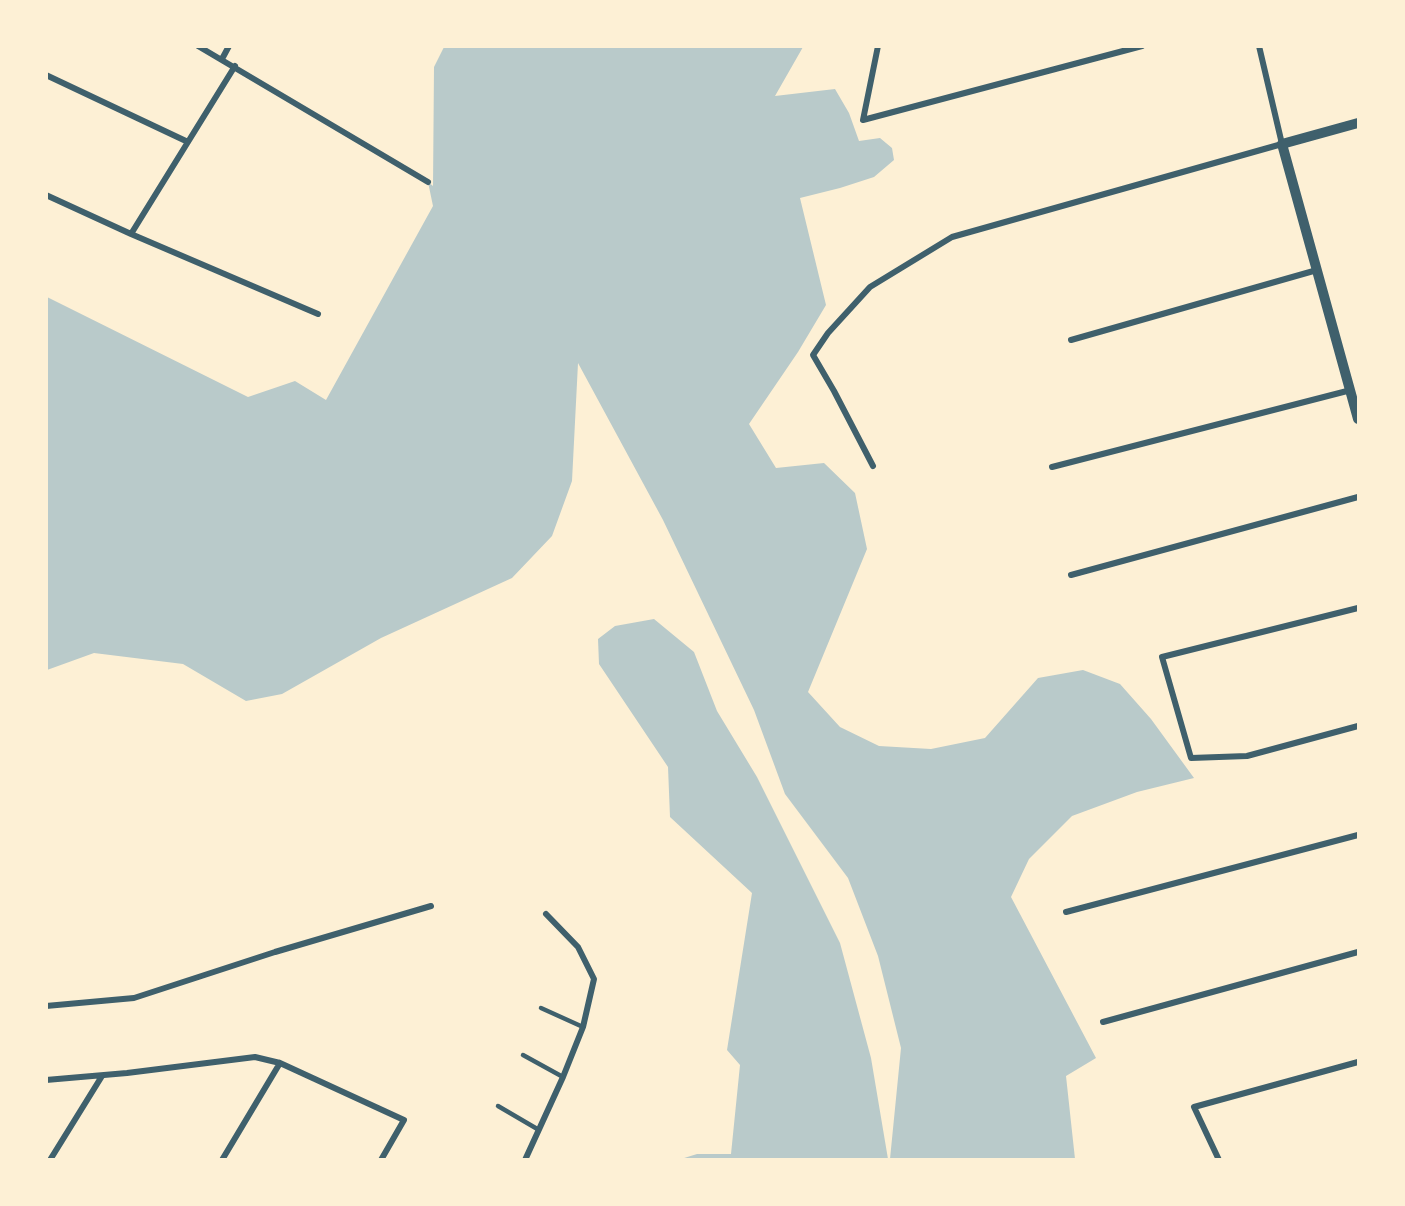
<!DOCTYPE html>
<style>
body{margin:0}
#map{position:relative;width:1405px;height:1206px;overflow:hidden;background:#fdf0d5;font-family:Figtree,sans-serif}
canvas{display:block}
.frame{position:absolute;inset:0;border:48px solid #fdf0d5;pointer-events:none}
</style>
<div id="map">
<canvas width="1405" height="1206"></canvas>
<div class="frame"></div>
</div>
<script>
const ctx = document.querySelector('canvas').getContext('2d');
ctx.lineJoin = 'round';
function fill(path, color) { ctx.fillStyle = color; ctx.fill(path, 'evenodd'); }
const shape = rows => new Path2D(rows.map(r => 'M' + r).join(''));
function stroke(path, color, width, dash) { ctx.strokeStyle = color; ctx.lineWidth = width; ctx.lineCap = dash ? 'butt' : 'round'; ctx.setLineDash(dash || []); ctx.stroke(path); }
const green = shape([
 [444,47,803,47,775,96,835,89,849,113,859,141,880,138,892,148,894,160,874,177,840,188,800,198,826,305,798,352,749,424,776,468,824,463,855,493,867,549,808,692,840,727,879,746,931,749,985,738,1038,678,1083,670,1120,684,1151,719,1194,778,1137,792,1072,816,1029,859,1011,897,1096,1058,1066,1076,1075,1159,890,1159,901,1048,878,956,848,878,785,794,754,710,663,520,578,363,572,481,552,536,512,578,381,638,282,694,246,701,183,664,94,653,47,670,47,297,248,397,295,381,326,400,433,206,428,182,433,186,434,67],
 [654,619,694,652,717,711,757,777,840,943,871,1058,888,1159,681,1159,697,1154,731,1154,740,1065,727,1050,752,893,670,817,668,767,599,664,598,639,615,626]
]);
const service = shape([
 [541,1008,583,1027],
 [523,1055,563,1077],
 [498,1106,539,1130]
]);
const minor = shape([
 [198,46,428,182],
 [878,46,863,120,1142,46],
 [222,59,229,46],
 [46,75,188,142],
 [46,195,131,234,235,66],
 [131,234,318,314],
 [1071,340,1317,270],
 [873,466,834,391,813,355,828,333,870,287,952,237,1282,144,1259,46],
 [1052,467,1351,390],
 [1071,575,1358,497],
 [1358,608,1162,657,1191,758,1247,756,1358,726],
 [1066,912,1358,835],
 [46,1006,134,998,275,952,431,906],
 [1103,1022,1358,952],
 [46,1080,127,1073,255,1057,280,1063,404,1120,381,1160],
 [50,1160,102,1076],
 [222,1160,280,1063],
 [525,1160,563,1077,583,1027,594,979,578,947,546,914],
 [1219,1160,1194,1107,1358,1062]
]);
const tertiary = shape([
 [1358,123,1282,144,1358,419]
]);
fill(green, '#b9caca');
stroke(service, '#3f606c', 4.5);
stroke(minor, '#3f606c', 6);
stroke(tertiary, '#3f606c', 10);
</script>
